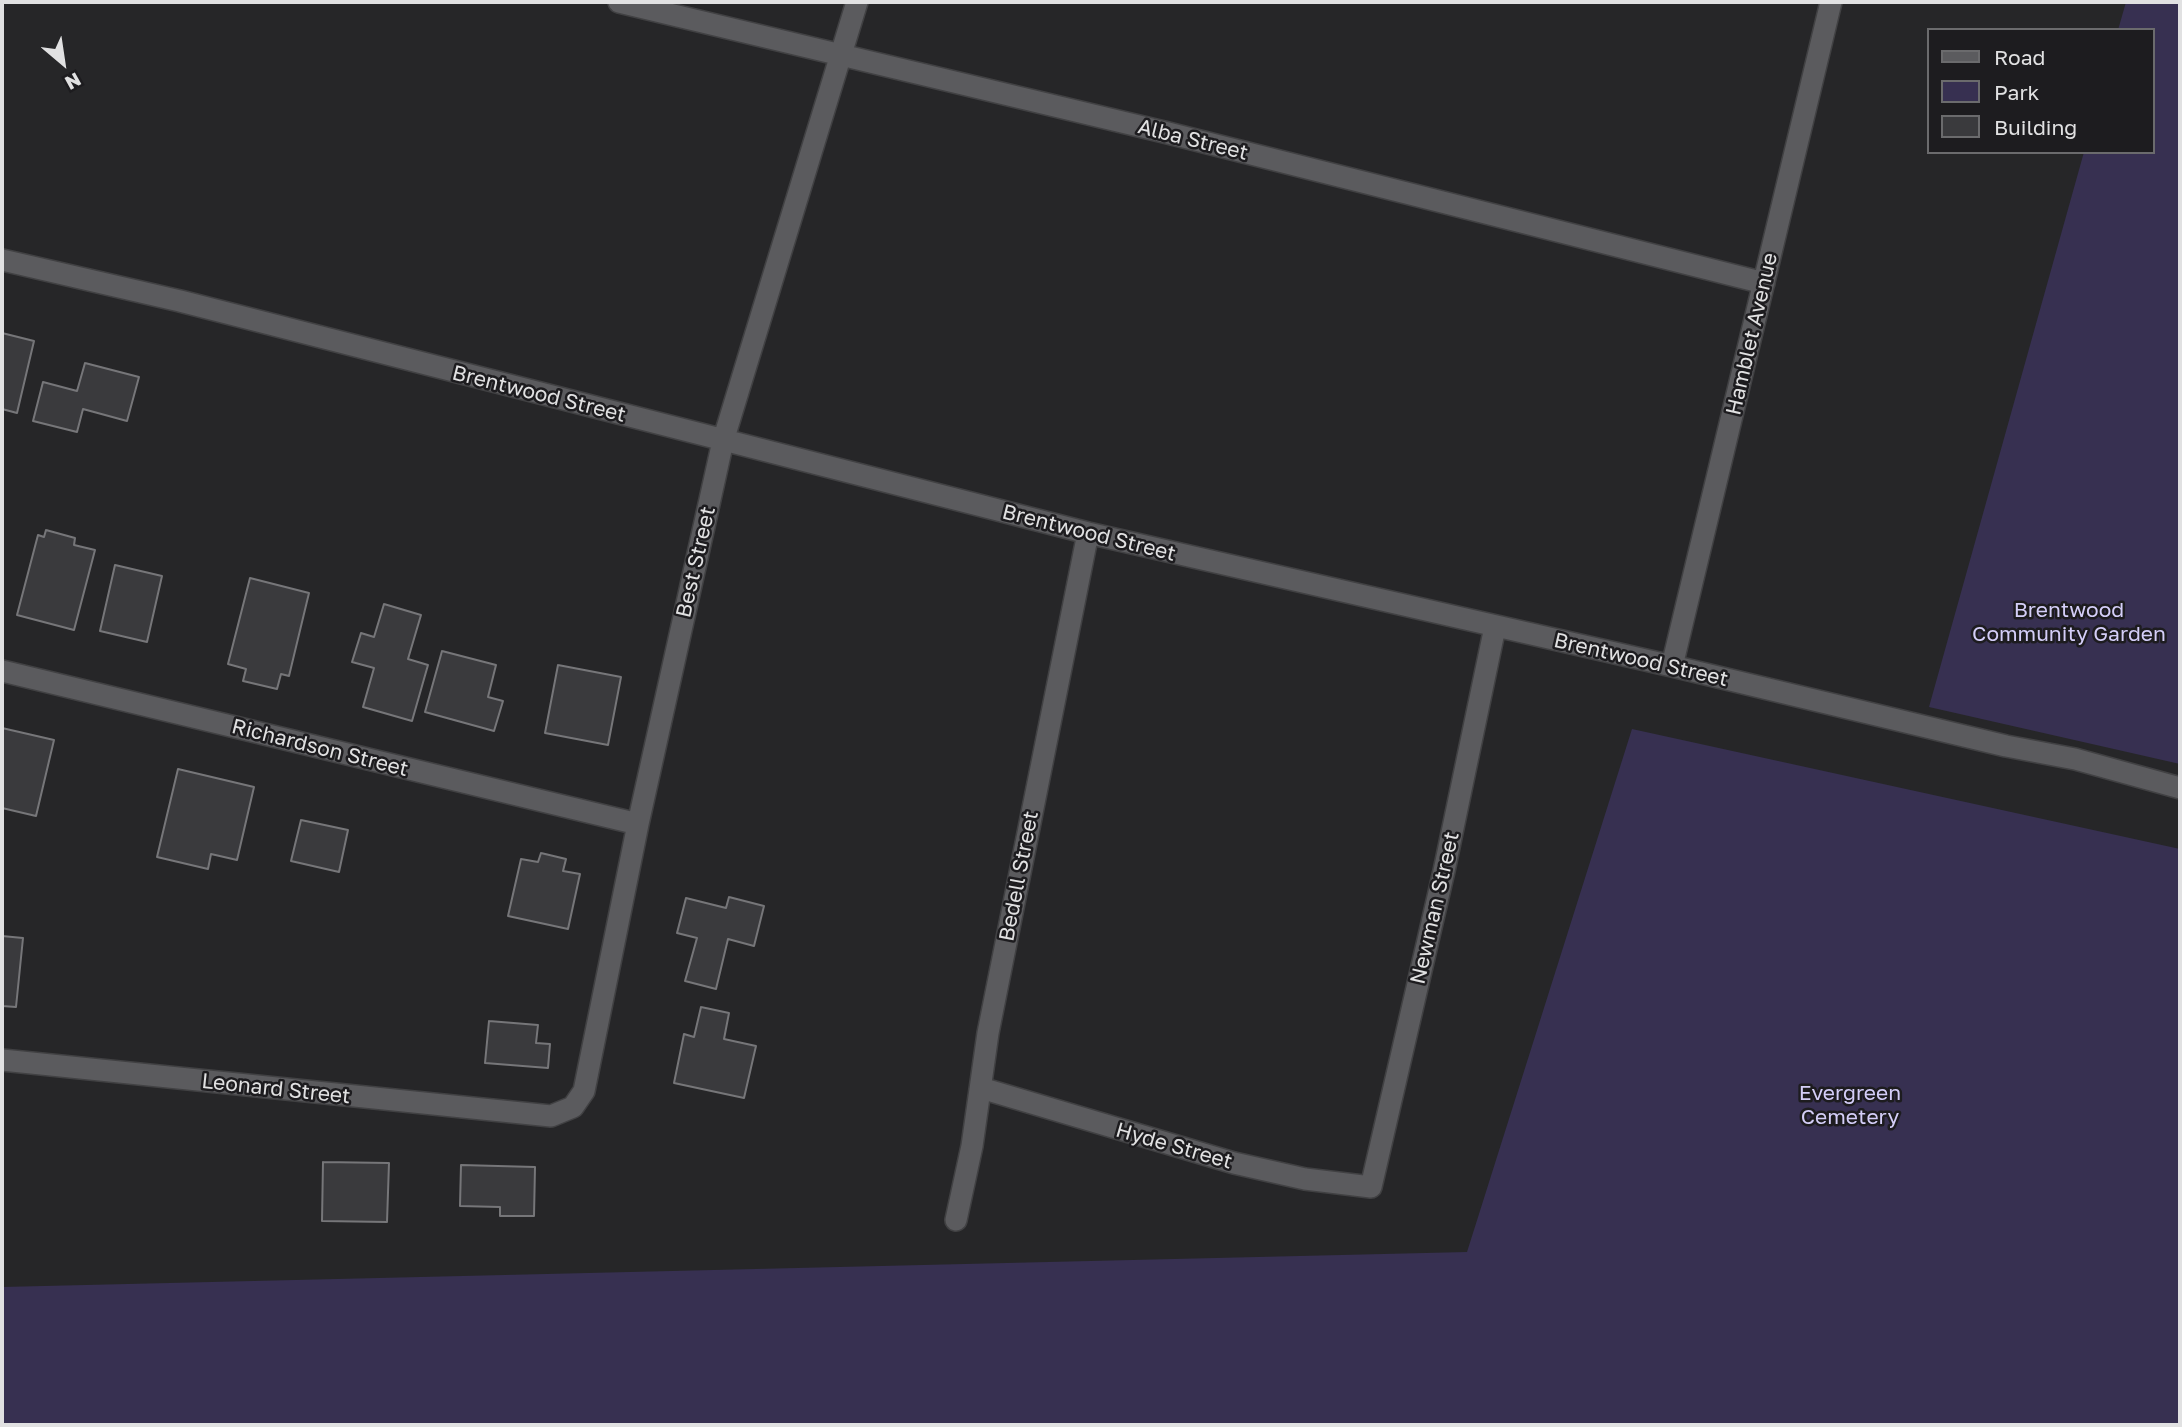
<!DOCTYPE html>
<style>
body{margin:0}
#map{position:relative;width:2182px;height:1427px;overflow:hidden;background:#262628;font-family:"Golos Text",sans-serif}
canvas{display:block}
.frame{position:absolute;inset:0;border:4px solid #e1e1e2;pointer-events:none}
.legend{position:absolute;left:1927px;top:28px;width:228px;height:126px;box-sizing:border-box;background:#1d1c1f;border:2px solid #6b6b6d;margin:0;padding:9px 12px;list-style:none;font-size:21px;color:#e1e1e2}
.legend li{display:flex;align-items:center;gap:14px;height:35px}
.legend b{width:35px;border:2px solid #6b6b6d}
.north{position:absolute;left:28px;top:28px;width:70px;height:70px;-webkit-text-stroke:5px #1d1c1f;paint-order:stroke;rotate:151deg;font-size:19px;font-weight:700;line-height:28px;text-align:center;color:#e1e1e2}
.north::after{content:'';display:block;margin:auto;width:24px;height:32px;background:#e1e1e2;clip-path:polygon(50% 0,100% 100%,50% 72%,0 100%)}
</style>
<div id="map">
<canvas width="2182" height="1427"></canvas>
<div class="frame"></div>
<ul class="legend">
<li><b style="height:9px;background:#5b5b5e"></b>Road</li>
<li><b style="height:19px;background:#373051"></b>Park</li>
<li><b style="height:19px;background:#3a3a3d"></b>Building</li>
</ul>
<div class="north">N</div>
</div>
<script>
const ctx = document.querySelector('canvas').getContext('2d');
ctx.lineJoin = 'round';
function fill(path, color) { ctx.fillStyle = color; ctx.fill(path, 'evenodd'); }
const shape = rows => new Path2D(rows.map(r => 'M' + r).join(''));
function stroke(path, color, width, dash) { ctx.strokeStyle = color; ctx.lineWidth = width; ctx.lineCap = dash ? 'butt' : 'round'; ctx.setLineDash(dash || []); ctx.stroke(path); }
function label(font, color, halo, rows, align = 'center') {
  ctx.font = font + ' "Golos Text",sans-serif'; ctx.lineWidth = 5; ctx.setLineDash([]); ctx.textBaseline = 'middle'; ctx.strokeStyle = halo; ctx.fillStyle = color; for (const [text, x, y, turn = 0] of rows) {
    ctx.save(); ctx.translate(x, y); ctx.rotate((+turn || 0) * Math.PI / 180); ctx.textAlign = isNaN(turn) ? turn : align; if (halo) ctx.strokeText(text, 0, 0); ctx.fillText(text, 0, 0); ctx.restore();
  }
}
const green = shape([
 [2126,2,2180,2,2180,764,1929,707,2084,152,2152,152,2152,30,2118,30],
 [1632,729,2180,849,2180,1425,2,1425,2,1287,1467,1252]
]);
const building = shape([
 [2,333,34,341,17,413,2,409,2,333],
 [85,363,139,377,127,421,83,409,77,432,33,421,43,382,77,391,85,363],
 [46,530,75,538,74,545,95,550,74,630,17,615,38,535,44,537,46,530],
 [115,565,162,576,147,642,100,631,115,565],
 [250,578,309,593,289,676,281,674,277,689,243,681,246,669,228,664,250,578],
 [384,604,421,615,408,659,428,665,412,721,363,707,374,668,352,662,361,633,374,637,384,604],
 [442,651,496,665,488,697,503,701,494,731,425,712,442,651],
 [558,665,621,677,608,745,545,733,558,665],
 [2,728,54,740,36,816,2,808,2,728],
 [178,769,254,787,237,860,211,854,208,869,157,857,178,769],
 [301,820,348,830,339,872,291,861,301,820],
 [541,853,566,859,563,871,580,874,568,929,508,916,521,859,538,862,541,853],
 [729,897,764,906,754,946,728,939,716,989,685,981,697,938,677,933,686,898,726,908,729,897],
 [2,936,23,938,16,1007,2,1006,2,936],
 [701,1007,729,1013,724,1039,756,1046,744,1098,674,1083,684,1034,694,1037,701,1007],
 [489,1021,538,1025,536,1043,550,1044,548,1068,485,1063,489,1021],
 [323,1162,389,1163,387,1222,322,1221,323,1162],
 [461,1165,535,1167,534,1216,500,1216,500,1207,460,1206,461,1165]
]);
const street = shape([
 [619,2,1164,132,1764,283],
 [2,260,180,301,1088,533,1672,666,2006,746,2075,759,2180,788],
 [1672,666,1831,2],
 [2,671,638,824],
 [2,1060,551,1116,573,1107,584,1091,638,824,723,441,857,2],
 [981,1088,1234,1163,1305,1179,1371,1187,1444,871,1495,627],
 [956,1220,972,1146,988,1033,1088,533]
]);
const streetNames = [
 ["Alba Street",1193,140,14],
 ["Hamblet Avenue",1752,334,-77],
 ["Brentwood Street",539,394,14],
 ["Brentwood Street",1089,533,14],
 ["Best Street",696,562,-77],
 ["Brentwood Street",1641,660,13],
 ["Richardson Street",320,748,14],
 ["Bedell Street",1019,876,-79],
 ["Newman Street",1435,908,-77],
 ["Leonard Street",276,1089,6],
 ["Hyde Street",1174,1146,16]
];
const parkNames = [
 ["Brentwood",2069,610],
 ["Community Garden",2069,634],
 ["Evergreen",1850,1093],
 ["Cemetery",1850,1117]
];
fill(green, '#373051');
fill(building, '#3a3a3d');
stroke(building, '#767679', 2);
stroke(street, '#414143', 24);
stroke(street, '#5b5b5e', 21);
label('21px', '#e1e1e2', '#1d1c1f', streetNames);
label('21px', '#d4cef8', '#1d1c1f', parkNames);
</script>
